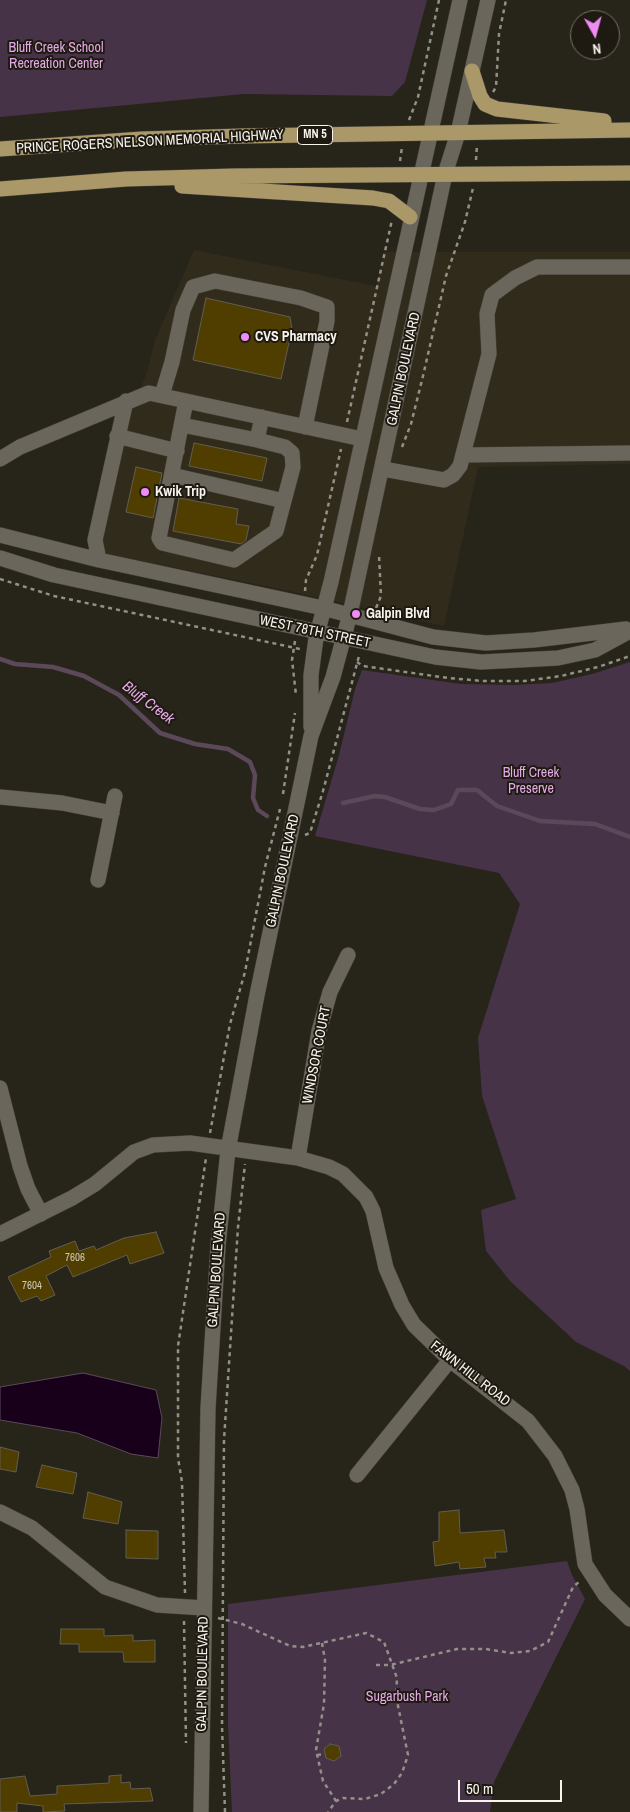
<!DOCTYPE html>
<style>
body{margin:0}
#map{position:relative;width:630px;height:1812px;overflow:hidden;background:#27241a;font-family:"Archivo Narrow",sans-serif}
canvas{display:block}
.north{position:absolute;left:570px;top:10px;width:50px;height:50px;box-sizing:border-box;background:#1e1a11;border:1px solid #757169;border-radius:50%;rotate:173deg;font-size:14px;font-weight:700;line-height:20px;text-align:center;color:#f7f4ee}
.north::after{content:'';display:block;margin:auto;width:18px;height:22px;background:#f08bf6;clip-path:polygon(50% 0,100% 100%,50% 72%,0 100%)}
.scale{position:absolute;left:458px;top:1780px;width:104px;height:22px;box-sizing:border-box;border:2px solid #f7f4ee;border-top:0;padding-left:6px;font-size:15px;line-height:18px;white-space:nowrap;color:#f7f4ee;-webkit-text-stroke:4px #1e1a11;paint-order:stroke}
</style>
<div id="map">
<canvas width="630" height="1812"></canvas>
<div class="north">N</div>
<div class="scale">50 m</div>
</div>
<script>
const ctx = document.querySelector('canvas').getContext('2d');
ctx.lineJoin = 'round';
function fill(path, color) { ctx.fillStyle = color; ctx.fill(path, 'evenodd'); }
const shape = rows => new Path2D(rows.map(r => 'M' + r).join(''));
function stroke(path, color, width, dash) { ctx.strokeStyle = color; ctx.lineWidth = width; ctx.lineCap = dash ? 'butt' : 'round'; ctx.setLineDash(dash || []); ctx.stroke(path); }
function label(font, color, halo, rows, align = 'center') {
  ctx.font = font + ' "Archivo Narrow",sans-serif'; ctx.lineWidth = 4; ctx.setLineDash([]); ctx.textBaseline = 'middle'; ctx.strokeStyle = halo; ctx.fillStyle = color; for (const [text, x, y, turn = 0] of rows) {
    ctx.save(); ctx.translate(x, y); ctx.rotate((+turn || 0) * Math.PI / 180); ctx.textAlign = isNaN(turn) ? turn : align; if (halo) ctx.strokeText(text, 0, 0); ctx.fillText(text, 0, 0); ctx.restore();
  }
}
const built = shape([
 [194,250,376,286,384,252,630,252,630,464,478,467,444,626,280,589,106,554,100,536,131,412,147,372,155,340]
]);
const green = shape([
 [0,0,427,0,405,82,392,96,244,94,0,117],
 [630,662,630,1371,624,1366,576,1342,510,1281,486,1251,481,1210,516,1199,482,1096,478,1038,520,904,499,873,315,836,339,755,355,689,362,670,461,684,513,685,552,683,592,674],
 [567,1561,572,1575,585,1599,494,1782,490,1812,232,1812,228,1725,228,1604]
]);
const water = shape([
 [83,1373,156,1390,162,1418,158,1458,131,1454,77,1433,0,1420,0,1387,83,1373]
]);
const stream = shape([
 [0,659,15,664,53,667,84,676,119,695,160,733,195,744,228,749,250,762,255,775,253,798,258,810,267,816],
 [343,803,375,796,385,797,420,809,434,810,451,804,458,790,477,790,497,806,540,821,595,824,630,837]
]);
const building = shape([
 [206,298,290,317,292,329,281,379,193,360,206,298],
 [194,443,267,458,262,481,189,466,194,443],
 [136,467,162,473,153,518,126,512,136,467],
 [179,498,238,509,236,524,249,526,246,540,241,544,173,531,179,498],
 [156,1232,164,1253,130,1264,127,1255,73,1277,67,1265,46,1276,55,1295,41,1301,37,1296,21,1302,8,1277,51,1257,49,1251,75,1241,79,1251,94,1246,96,1250,124,1238,156,1232],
 [0,1447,19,1452,16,1472,0,1469,0,1447],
 [42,1465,77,1473,73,1494,36,1487,42,1465],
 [88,1492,122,1502,118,1524,83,1518,88,1492],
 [459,1510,460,1533,504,1530,507,1552,495,1552,496,1558,484,1558,486,1567,460,1569,459,1562,435,1566,433,1542,439,1541,439,1512,459,1510],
 [126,1530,158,1531,158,1559,126,1558,126,1530],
 [61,1629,104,1629,104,1636,133,1635,133,1641,155,1640,155,1662,124,1662,123,1652,79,1652,79,1644,60,1644,61,1629],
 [330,1744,339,1746,341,1756,334,1761,326,1758,324,1749,330,1744],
 [121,1775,121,1783,130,1782,131,1789,150,1788,153,1801,64,1804,65,1811,43,1812,43,1806,17,1803,17,1812,0,1812,0,1779,25,1776,30,1796,57,1794,57,1786,109,1783,109,1776,121,1775]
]);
const path = shape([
 [493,92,496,87,499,34,506,0],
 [409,120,418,97,439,0],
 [476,160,477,145],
 [400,161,402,147],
 [347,422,392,220],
 [402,447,411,424,423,376,446,276,465,222,473,188],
 [0,579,54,596,300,649],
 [305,591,306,580,317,555,341,449],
 [376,608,381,596,379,555],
 [295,641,292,660,296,695],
 [357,662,363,666,448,678,483,681,525,681,561,676,598,667,630,656],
 [283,794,295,713],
 [305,835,310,833,323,791,359,656],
 [210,1133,230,1024,245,972,265,867,280,809],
 [185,1593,182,1482,178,1458,178,1346,206,1158],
 [218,1618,242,1624,290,1646,303,1647,366,1633,384,1642,397,1678,396,1696,408,1755,402,1773,394,1784,381,1794,365,1799,343,1798,336,1801,328,1812],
 [184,1621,186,1743],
 [322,1643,325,1660,324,1704,316,1750,323,1781,336,1801],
 [376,1665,390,1665,457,1649,486,1649,511,1653,530,1651,548,1642,573,1587,580,1581],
 [388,1700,397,1701],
 [317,1755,325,1754],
 [225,1812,222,1726,224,1440,238,1227,245,1164]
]);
const minor = shape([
 [162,395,172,362,183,310,193,287,215,281,301,298,327,307,327,321,305,427],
 [186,401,159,538,162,543,234,560,276,531,293,467,292,453,285,447,257,440,262,417],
 [182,425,257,440],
 [117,436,177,451],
 [463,455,630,453],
 [0,459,20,447,149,393,362,439],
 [383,469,444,480,453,475,460,466,489,354,487,314,492,295,515,278,537,267,630,267],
 [172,475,284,501],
 [0,535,99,560,323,608,433,637,486,643,534,640,626,629],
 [0,558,54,575,435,657,481,662,558,658,595,650,630,631],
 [99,560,95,540,126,401],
 [311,727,311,675,316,638,331,582,460,0],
 [0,797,62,803,112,813],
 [98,880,115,796],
 [0,1088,20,1166,28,1189,41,1214],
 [298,1158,319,1031,330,992,348,955],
 [0,1234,72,1198,95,1184,134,1152,153,1145,190,1143,298,1158,329,1167,343,1174,366,1197,373,1211,386,1268,402,1305,414,1325,450,1360,528,1421,555,1456,572,1490,577,1509,585,1564,605,1595,630,1619],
 [357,1475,450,1360],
 [0,1512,32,1528,105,1587,157,1605,204,1608],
 [201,1812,208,1408,218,1246,228,1150,257,995,311,736,333,677,350,614,445,174,458,133,488,0]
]);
const major = shape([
 [472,71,480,96,485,104,497,109,604,121],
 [0,149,142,139,242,136,630,130],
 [182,186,373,198,389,201,410,217],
 [0,189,126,179,234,176,630,173]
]);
const markers = [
 [245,337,5,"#f08bf6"],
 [145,492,5,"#f08bf6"],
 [356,614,5,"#f08bf6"]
];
const numberNames = [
 ["7606",75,1258],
 ["7604",32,1286]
];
const shields = [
 [315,135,35]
];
const shieldNames = [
 ["MN 5",315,135]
];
const parkNames = [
 ["Bluff Creek School",56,48],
 ["Recreation Center",56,64],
 ["Bluff Creek",531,773],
 ["Preserve",531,789],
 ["Sugarbush Park",407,1697]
];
const streetNames = [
 ["PRINCE ROGERS NELSON MEMORIAL HIGHWAY",150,142,-3],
 ["GALPIN BOULEVARD",404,369,-78],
 ["WEST 78TH STREET",315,632,12],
 ["GALPIN BOULEVARD",283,871,-78],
 ["WINDSOR COURT",317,1055,-79],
 ["GALPIN BOULEVARD",217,1270,-86],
 ["FAWN HILL ROAD",470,1374,38],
 ["GALPIN BOULEVARD",203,1674,-89]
];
const poiNames = [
 ["CVS Pharmacy",255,337],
 ["Kwik Trip",155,492],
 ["Galpin Blvd",366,614]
];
const waterNames = [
 ["Bluff Creek",148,703,37]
];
fill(built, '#312b1b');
fill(green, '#473348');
fill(water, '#18001a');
stroke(water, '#5b495a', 1);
stroke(stream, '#5b495a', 4.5);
fill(building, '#503e00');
stroke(building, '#615d53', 1);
stroke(minor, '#434038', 16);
stroke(major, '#434038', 16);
stroke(path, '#939088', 2.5, [4, 4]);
stroke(minor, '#6a665b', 15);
stroke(major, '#aa9869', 15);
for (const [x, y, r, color] of markers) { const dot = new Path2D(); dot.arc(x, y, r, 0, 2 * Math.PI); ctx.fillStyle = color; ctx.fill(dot); stroke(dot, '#1e1a11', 2); }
label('11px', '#cdc6b2', null, numberNames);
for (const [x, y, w] of shields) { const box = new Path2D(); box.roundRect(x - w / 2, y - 9.5, w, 19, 4); ctx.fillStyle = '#1e1a11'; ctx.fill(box); stroke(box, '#f7f4ee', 1); }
label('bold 12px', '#f7f4ee', null, shieldNames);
label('14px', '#e5aae7', '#1e1a11', parkNames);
label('14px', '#f7f4ee', '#1e1a11', streetNames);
label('bold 14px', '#f7f4ee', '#1e1a11', poiNames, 'left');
label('italic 15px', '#e6abe8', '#1e1a11', waterNames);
</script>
